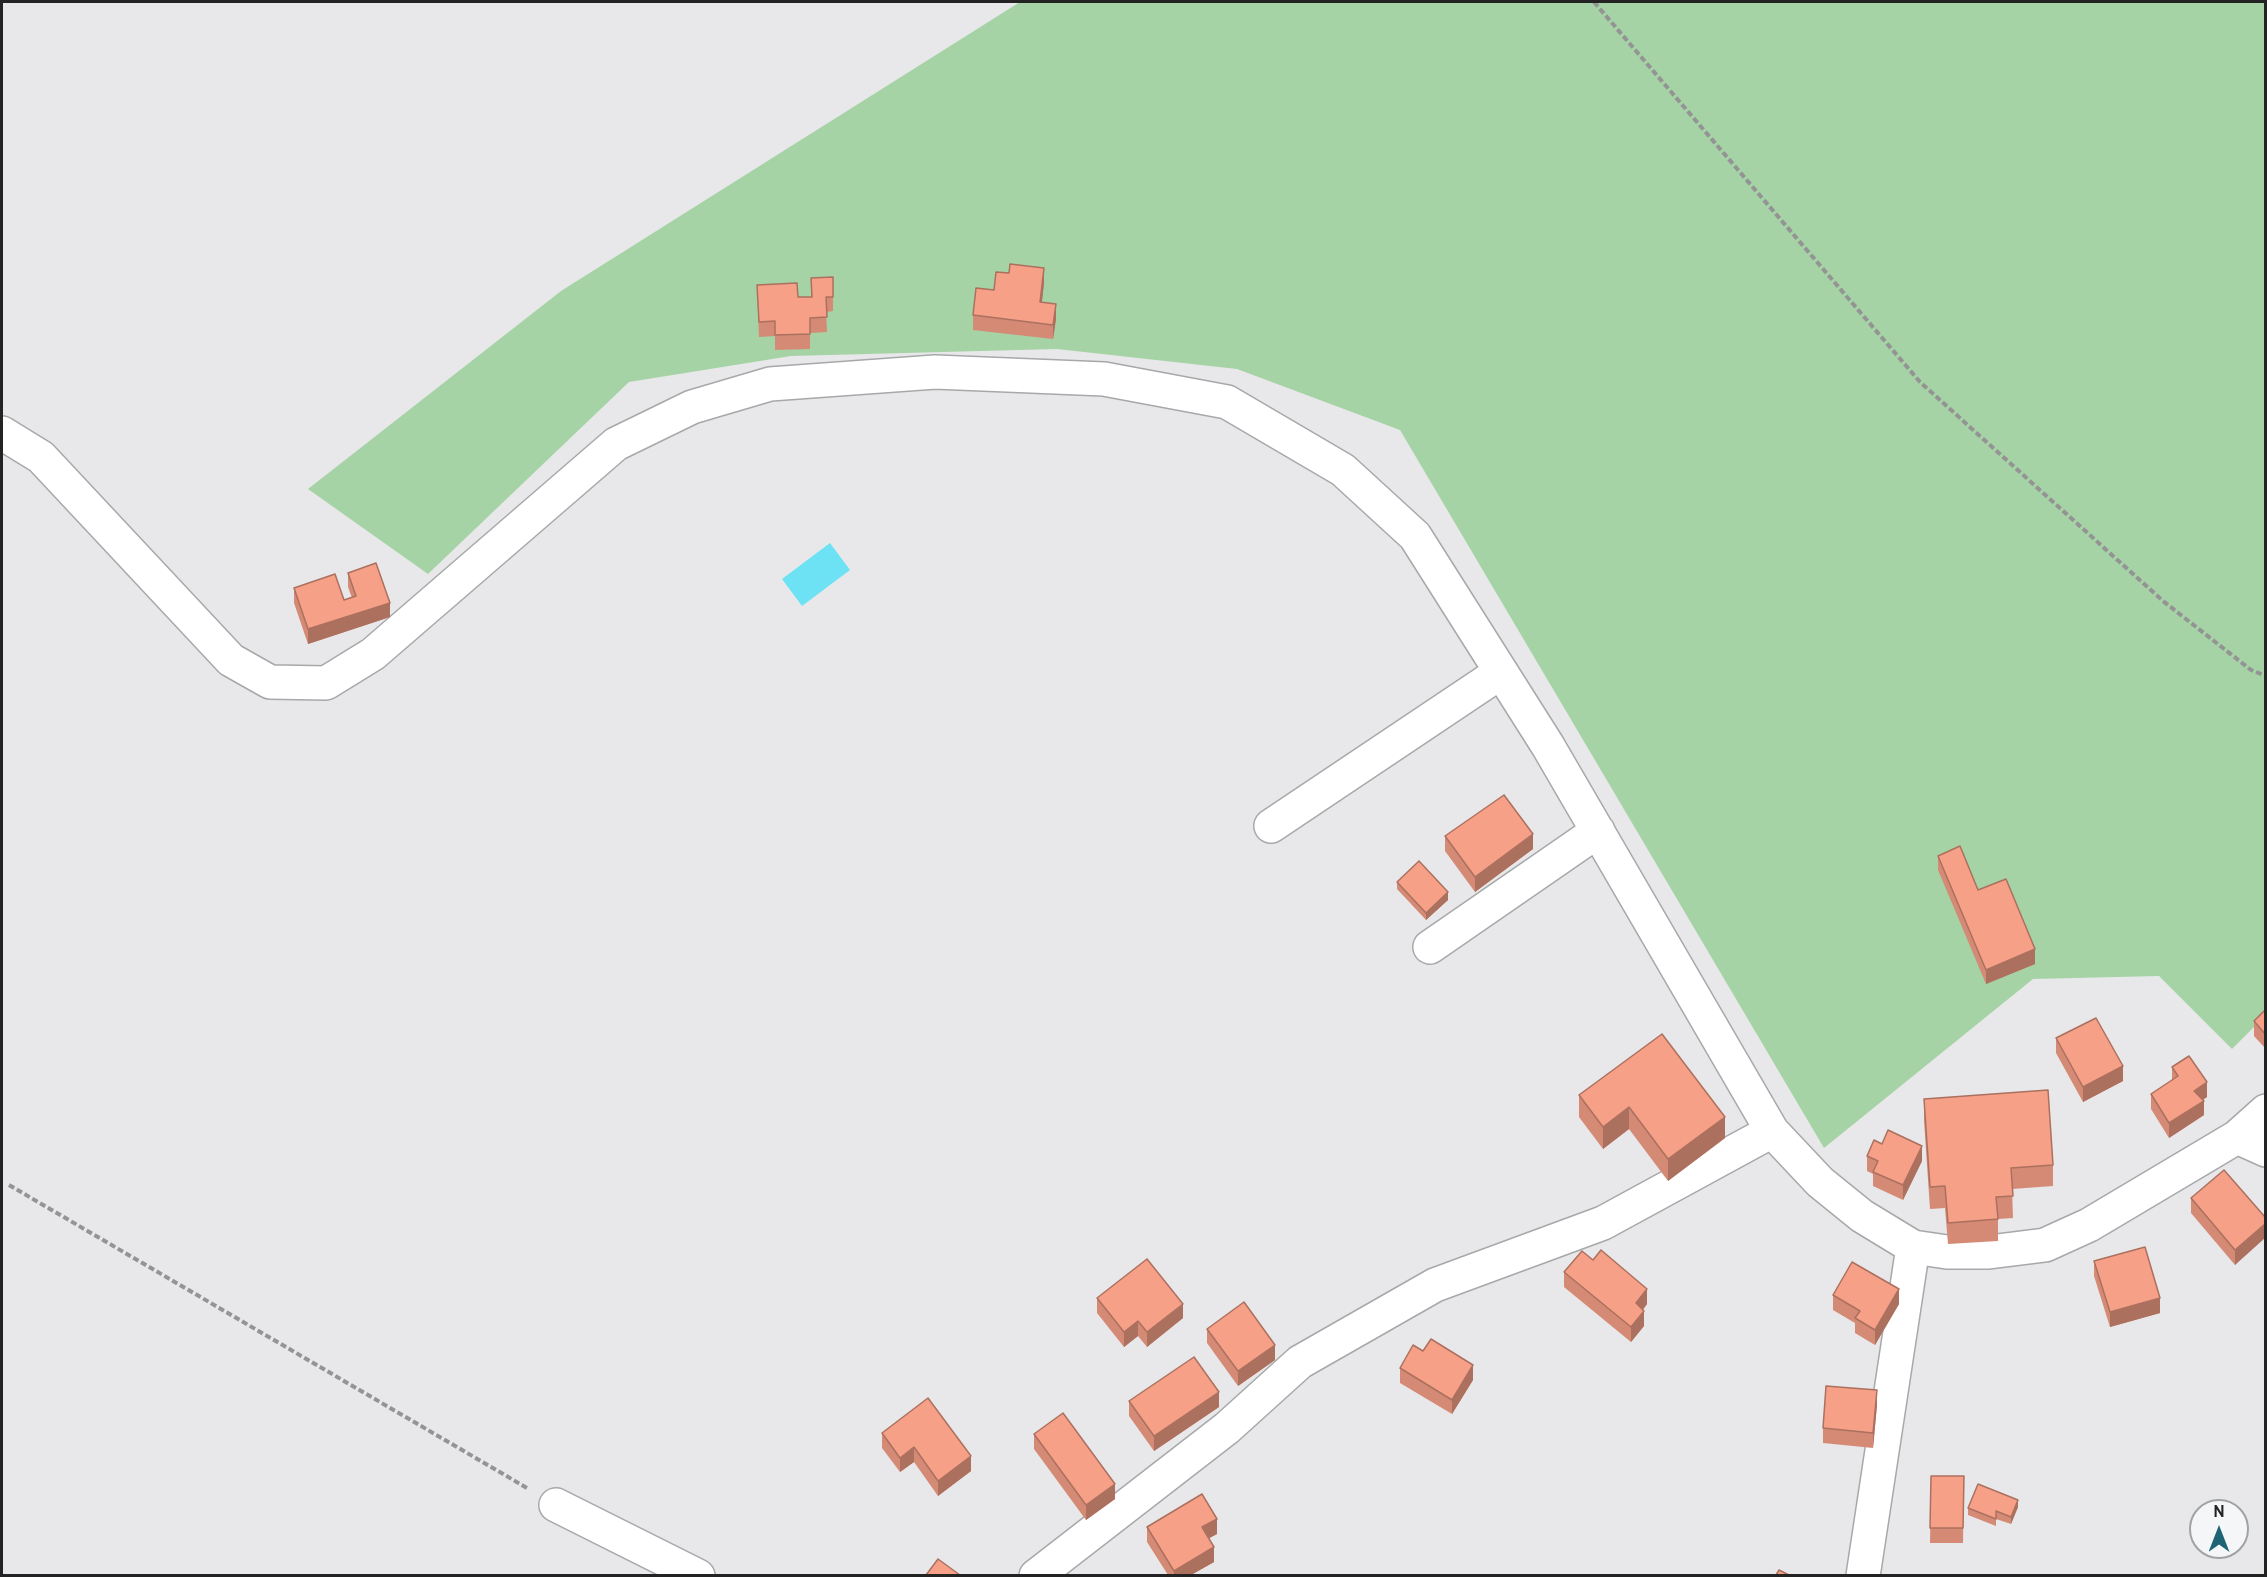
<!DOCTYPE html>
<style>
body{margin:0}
#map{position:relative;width:2267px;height:1577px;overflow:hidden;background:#e8e8ea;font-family:Overpass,sans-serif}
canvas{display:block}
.frame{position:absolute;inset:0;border:3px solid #232324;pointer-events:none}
.north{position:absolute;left:2189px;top:1499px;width:60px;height:60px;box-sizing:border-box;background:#f5f6f8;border:2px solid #a1a2a3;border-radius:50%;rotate:0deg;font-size:16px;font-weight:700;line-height:24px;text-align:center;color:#232324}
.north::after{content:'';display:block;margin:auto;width:21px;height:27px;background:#1e6474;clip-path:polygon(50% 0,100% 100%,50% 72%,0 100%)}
</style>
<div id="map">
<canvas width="2267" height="1577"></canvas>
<div class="frame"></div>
<div class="north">N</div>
</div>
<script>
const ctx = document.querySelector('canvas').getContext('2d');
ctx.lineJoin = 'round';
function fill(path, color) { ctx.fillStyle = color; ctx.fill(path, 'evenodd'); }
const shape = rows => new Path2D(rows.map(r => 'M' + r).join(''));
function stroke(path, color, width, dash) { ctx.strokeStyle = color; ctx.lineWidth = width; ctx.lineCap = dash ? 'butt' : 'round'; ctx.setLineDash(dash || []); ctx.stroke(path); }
const green = shape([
 [1020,2,2265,2,2265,1016,2232,1049,2159,976,2033,979,1824,1148,1400,430,1237,369,1057,349,791,356,629,382,428,574,308,489,561,291]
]);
const water = shape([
 [830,543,850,570,802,606,782,579]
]);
const path = shape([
 [1594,2,1920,382,2163,601,2251,670,2266,676],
 [9,1185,527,1488]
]);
const minor = shape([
 [2,433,41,457,231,660,270,682,326,683,373,654,616,444,692,407,770,384,935,372,1104,379,1227,402,1343,470,1415,536,1548,746,1772,1131,1820,1182,1862,1216,1913,1247,1947,1252,1989,1252,2045,1245,2089,1225,2237,1137,2266,1111],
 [1271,826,1501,672],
 [1430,947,1598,831],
 [2237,1137,2266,1150],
 [556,1505,698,1576],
 [1036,1576,1227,1428,1300,1362,1435,1285,1603,1223,1772,1131],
 [1863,1576,1913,1247]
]);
const wall = shape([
 [833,277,833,311,826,312,827,332,810,333,810,349,775,350,775,336,759,337,757,285,798,297,811,297,811,278],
 [1044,283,1042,302,1056,319,1053,339,973,330,973,315,994,290],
 [348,573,390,617,308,644,294,603,294,588,344,600,352,598,348,587],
 [1445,836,1533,849,1475,892,1445,851],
 [1938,856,1978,890,2035,964,1986,984,1938,870],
 [1397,882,1448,900,1426,920,1397,889],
 [2265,1010,2265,1048,2254,1036,2254,1021],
 [1662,1034,1725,1138,1668,1181,1629,1129,1603,1149,1579,1117,1579,1095],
 [2056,1038,2123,1081,2083,1102,2056,1053],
 [2172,1067,2207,1097,2203,1100,2204,1115,2169,1138,2151,1109,2151,1094,2172,1080],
 [1924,1099,2053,1165,2053,1186,2012,1189,2013,1218,1998,1219,1998,1241,1948,1244,1945,1208,1930,1209,1924,1121],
 [1867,1156,1922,1161,1903,1200,1873,1186,1873,1174,1867,1171],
 [2191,1198,2265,1217,2235,1265,2191,1213],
 [1593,1260,1647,1304,1643,1310,1644,1326,1631,1342,1564,1287,1564,1272],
 [2094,1261,2160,1313,2110,1327,2094,1276],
 [1833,1295,1899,1304,1875,1345,1855,1333,1855,1323,1833,1310],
 [1097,1298,1183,1318,1147,1347,1138,1336,1124,1347,1097,1313],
 [1207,1329,1275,1360,1238,1386,1207,1343],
 [1400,1368,1473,1380,1452,1414,1400,1383],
 [1129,1401,1219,1407,1154,1451,1129,1416],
 [1877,1405,1873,1448,1823,1443,1823,1428],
 [882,1433,971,1471,938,1496,914,1462,900,1472,882,1448],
 [1034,1434,1115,1499,1086,1520,1034,1449],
 [1931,1476,1964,1476,1963,1543,1930,1543],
 [2018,1507,2011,1524,1996,1519,1996,1526,1968,1515,1968,1508],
 [1147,1527,1217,1534,1209,1538,1214,1562,1191,1575,1168,1575,1147,1542]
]);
const shadedWall = shape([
 [1044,268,1044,283,1040,317,1040,302],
 [1056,304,1056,319,1053,339,1053,325],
 [390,603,390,617,308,644,308,629],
 [1533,834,1533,849,1475,892,1475,877],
 [1448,892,1448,900,1426,920,1426,913],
 [2035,949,2035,964,1986,984,1986,970],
 [2123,1066,2123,1081,2083,1102,2083,1087],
 [2207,1082,2207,1097,2194,1105,2194,1091],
 [2204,1101,2204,1115,2169,1138,2169,1123],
 [1629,1107,1629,1129,1603,1149,1603,1127],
 [1725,1117,1725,1138,1668,1181,1668,1159],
 [1922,1146,1922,1161,1903,1200,1903,1185],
 [2265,1224,2265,1238,2235,1265,2235,1250],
 [1647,1289,1647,1304,1636,1318,1636,1303],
 [1899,1289,1899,1304,1875,1345,1875,1330],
 [2160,1298,2160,1313,2110,1327,2110,1312],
 [1183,1304,1183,1318,1147,1347,1147,1332],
 [1644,1311,1644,1326,1631,1342,1631,1327],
 [1138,1321,1138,1336,1124,1347,1124,1332],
 [1275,1345,1275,1360,1238,1386,1238,1371],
 [1473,1365,1473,1380,1452,1414,1452,1400],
 [1877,1390,1877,1405,1873,1448,1873,1433],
 [1219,1392,1219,1407,1154,1451,1154,1436],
 [914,1447,914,1462,900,1472,900,1458],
 [971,1456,971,1471,938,1496,938,1481],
 [1115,1484,1115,1499,1086,1520,1086,1505],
 [2018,1500,2018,1507,2011,1524,2011,1517],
 [1217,1519,1217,1534,1202,1542,1202,1527],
 [1214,1547,1214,1562,1191,1575,1174,1575,1174,1571]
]);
const building = shape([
 [1010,264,1044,268,1040,302,1056,304,1053,325,973,315,976,288,994,290,996,272,1009,273,1010,264],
 [833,277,833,297,826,297,827,317,810,318,810,334,775,335,775,321,759,322,757,285,797,283,798,297,812,297,811,278,833,277],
 [376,563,390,603,308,629,294,588,335,574,344,600,356,596,348,573,376,563],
 [1504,795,1533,834,1475,877,1445,836,1504,795],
 [1960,846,1978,890,2006,879,2035,949,1986,970,1938,856,1960,846],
 [1419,861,1448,892,1426,913,1397,882,1419,861],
 [2265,1010,2265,1034,2254,1021,2265,1010],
 [2096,1018,2123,1066,2083,1087,2056,1038,2096,1018],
 [1662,1034,1725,1117,1668,1159,1629,1107,1603,1127,1579,1095,1662,1034],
 [2189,1056,2207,1082,2194,1091,2204,1101,2169,1123,2151,1094,2178,1076,2172,1067,2189,1056],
 [2048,1090,2053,1165,2011,1168,2013,1196,1996,1197,1998,1219,1948,1223,1945,1186,1930,1187,1924,1099,2048,1090],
 [1888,1130,1922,1146,1903,1185,1873,1172,1878,1161,1867,1156,1874,1140,1882,1144,1888,1130],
 [2224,1170,2265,1217,2265,1224,2235,1250,2191,1198,2224,1170],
 [2145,1247,2160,1298,2110,1312,2094,1261,2145,1247],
 [1601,1250,1647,1289,1636,1303,1644,1311,1631,1327,1564,1272,1582,1251,1593,1260,1601,1250],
 [1147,1259,1183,1304,1147,1332,1138,1321,1124,1332,1097,1298,1147,1259],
 [1852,1262,1899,1289,1875,1330,1855,1318,1860,1311,1833,1295,1852,1262],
 [1244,1302,1275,1345,1238,1371,1207,1329,1244,1302],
 [1431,1339,1473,1365,1452,1400,1400,1368,1413,1345,1423,1351,1431,1339],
 [1194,1357,1219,1392,1154,1436,1129,1401,1194,1357],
 [1826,1386,1877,1390,1873,1433,1823,1428,1826,1386],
 [928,1398,971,1456,938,1481,914,1447,900,1458,882,1433,928,1398],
 [1063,1413,1115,1484,1086,1505,1034,1434,1063,1413],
 [1931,1476,1964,1476,1963,1528,1930,1528,1931,1476],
 [1978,1484,2018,1500,2011,1517,1996,1511,1996,1519,1968,1508,1978,1484],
 [1202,1494,1217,1519,1202,1527,1214,1547,1174,1571,1147,1527,1202,1494],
 [938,1559,960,1575,926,1575,938,1559],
 [1779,1570,1789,1575,1776,1575,1779,1570]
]);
fill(green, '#a5d3a5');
fill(water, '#6ce2f4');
stroke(minor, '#a7a8aa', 36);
stroke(path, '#949495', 4, [6, 3]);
stroke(minor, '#fff', 33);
fill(wall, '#d48a75');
fill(shadedWall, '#ac705f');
fill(building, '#f6a088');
stroke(building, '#ac705f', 1.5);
</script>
